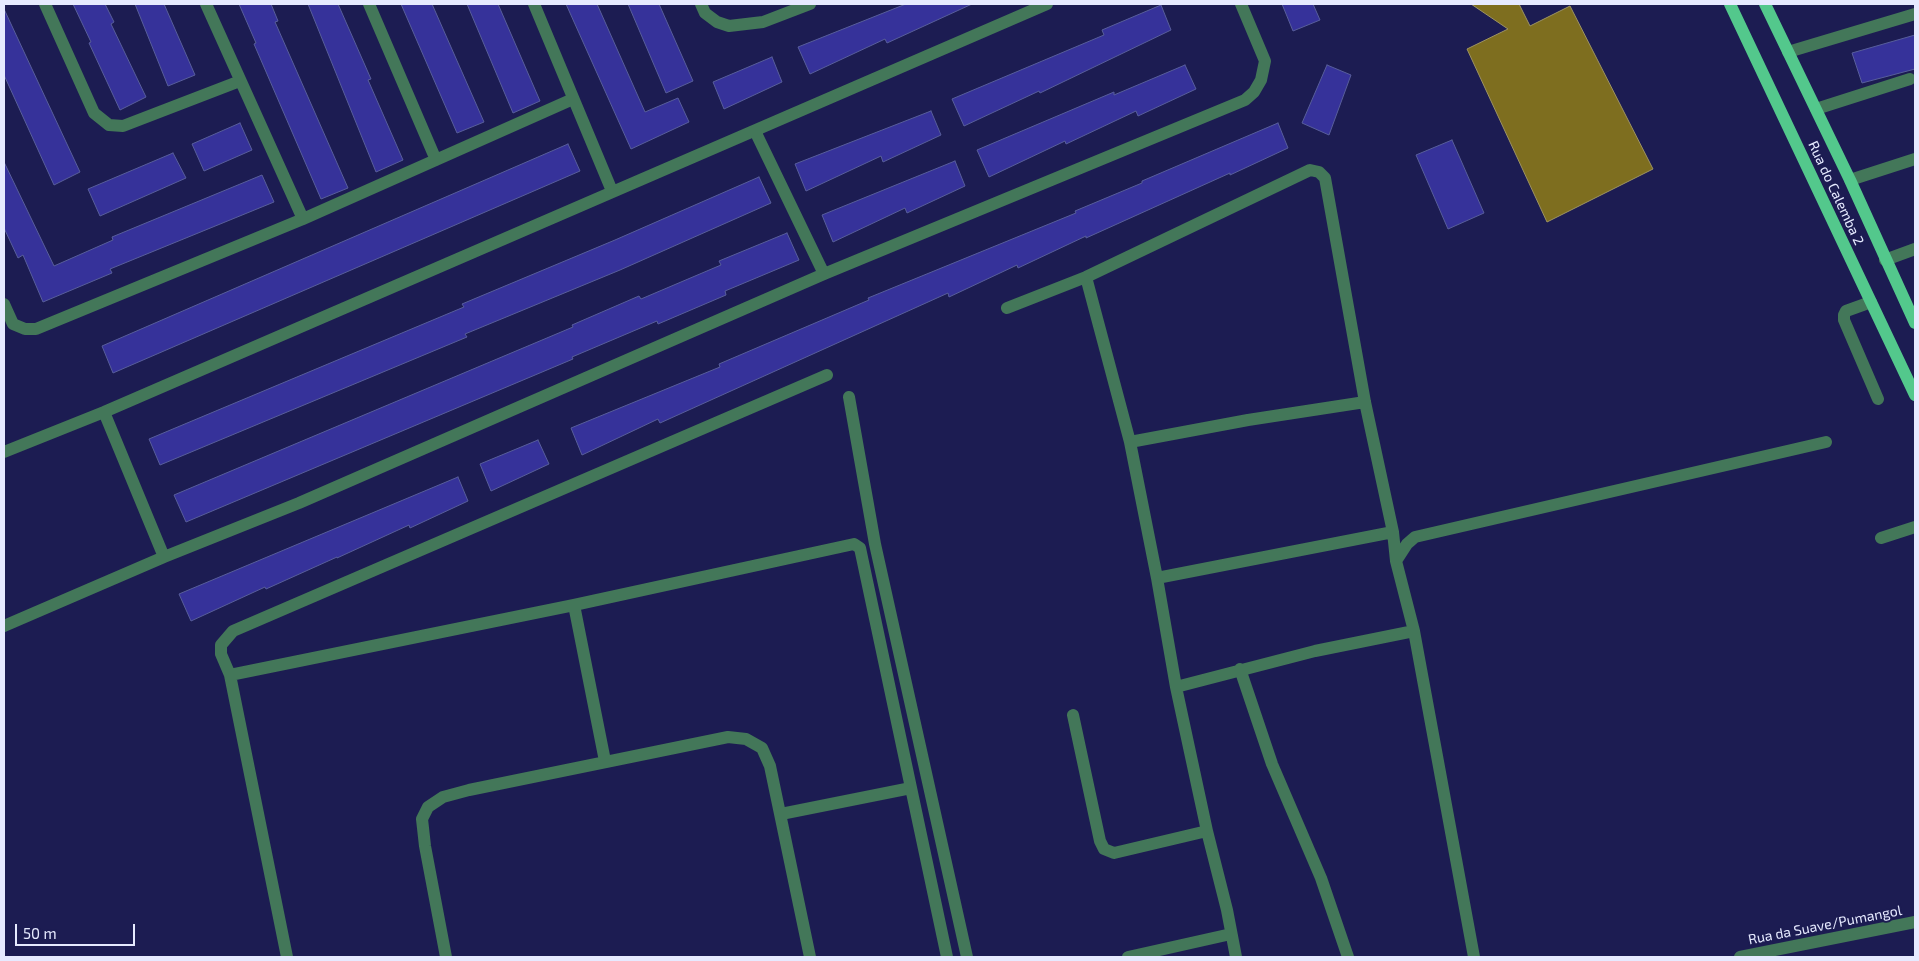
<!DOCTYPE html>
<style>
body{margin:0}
#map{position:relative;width:1919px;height:961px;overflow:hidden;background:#1c1c52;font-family:"Exo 2",sans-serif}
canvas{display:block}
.frame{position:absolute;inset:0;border:5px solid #e6eaff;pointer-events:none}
.scale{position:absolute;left:15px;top:924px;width:120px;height:22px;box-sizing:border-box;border:2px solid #e6eaff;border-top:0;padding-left:6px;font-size:15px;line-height:18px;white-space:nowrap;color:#e6eaff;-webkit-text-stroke:4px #1c1c52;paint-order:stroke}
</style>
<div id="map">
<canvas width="1919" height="961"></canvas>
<div class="frame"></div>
<div class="scale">50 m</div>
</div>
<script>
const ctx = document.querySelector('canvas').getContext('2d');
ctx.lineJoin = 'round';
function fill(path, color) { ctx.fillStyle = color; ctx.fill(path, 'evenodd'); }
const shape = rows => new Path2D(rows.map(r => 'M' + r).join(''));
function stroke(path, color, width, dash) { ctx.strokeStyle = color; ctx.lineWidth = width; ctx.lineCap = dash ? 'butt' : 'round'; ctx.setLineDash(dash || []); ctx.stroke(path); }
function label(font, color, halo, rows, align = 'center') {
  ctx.font = font + ' "Exo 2",sans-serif'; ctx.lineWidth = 4; ctx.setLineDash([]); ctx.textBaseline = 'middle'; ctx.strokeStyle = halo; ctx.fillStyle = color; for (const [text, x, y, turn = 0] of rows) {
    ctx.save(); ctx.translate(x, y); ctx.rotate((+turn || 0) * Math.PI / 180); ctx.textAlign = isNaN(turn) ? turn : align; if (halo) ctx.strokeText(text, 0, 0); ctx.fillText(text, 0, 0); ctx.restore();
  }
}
const water = shape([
 [1471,4,1519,4,1530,26,1570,6,1653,169,1547,222,1467,49,1508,29,1471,4]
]);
const building = shape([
 [73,4,105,4,114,22,111,24,146,97,120,110,89,43,91,42,73,4],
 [135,4,164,4,195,75,168,86,135,4],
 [239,4,271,4,278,21,275,22,348,188,321,199,254,44,256,43,239,4],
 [308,4,338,4,371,79,368,80,403,160,376,172,308,4],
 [401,4,432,4,484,122,457,133,401,4],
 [467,4,498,4,540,101,513,113,467,4],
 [566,4,597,4,645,112,678,98,689,122,631,149,566,4],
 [628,4,659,4,693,81,666,93,628,4],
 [906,4,972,4,887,43,885,39,810,74,798,47,906,4],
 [1282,4,1313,4,1320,20,1293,31,1282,4],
 [1161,5,1171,30,1040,93,1039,91,964,126,952,99,1104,35,1102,30,1161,5],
 [4,9,80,172,54,185,4,75,4,9],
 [1915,35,1915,69,1862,83,1852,53,1915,35],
 [772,57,782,82,724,109,713,82,772,57],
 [1185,65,1196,89,1138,116,1136,111,1066,144,1065,141,989,177,977,150,1114,92,1114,95,1185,65],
 [1327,65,1351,75,1329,135,1302,123,1327,65],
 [931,111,941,135,883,162,881,156,806,191,795,164,931,111],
 [240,123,252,150,204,171,192,144,240,123],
 [1278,123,1288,148,1230,175,1230,173,1086,238,1086,236,1018,268,1017,265,949,297,948,293,660,423,658,419,582,455,571,428,720,367,719,364,869,300,868,298,1076,213,1075,211,1142,183,1142,181,1278,123],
 [1452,140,1484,213,1448,229,1416,155,1452,140],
 [568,144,580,171,113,373,102,346,568,144],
 [173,153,186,178,100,216,88,189,173,153],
 [955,161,965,186,907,213,905,208,833,242,822,215,955,161],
 [4,162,54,266,113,240,112,237,262,175,274,202,110,269,112,273,43,302,23,255,18,258,4,228,4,162],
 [759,177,771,203,620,270,465,334,467,337,160,465,149,439,464,307,462,304,615,240,759,177],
 [787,233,799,260,725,291,726,295,658,324,657,321,572,357,573,359,186,522,174,495,573,327,572,325,639,296,641,299,721,265,719,261,787,233],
 [538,440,549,464,491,491,480,464,538,440],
 [458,477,468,501,410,528,409,525,337,558,337,557,266,589,265,587,191,621,179,594,458,477]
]);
const minor = shape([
 [45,4,94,113,109,125,123,126,240,81],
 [206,4,303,219],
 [369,4,436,160],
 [534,4,612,191],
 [701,4,705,13,717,22,729,26,763,22,810,4],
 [1788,52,1915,14],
 [1816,109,1910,79],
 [755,131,824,274],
 [1850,180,1915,159],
 [1885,260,1915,249],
 [1086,277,1130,442,1157,578,1176,687,1207,831,1227,910,1236,957],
 [1871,302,1846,311,1844,315,1844,320,1878,399],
 [4,304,13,324,25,329,36,329,303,219,573,99],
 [1007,308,1086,277,1310,170,1319,172,1325,178,1365,402,1393,532,1396,561,1414,631,1474,957],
 [849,397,875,544,967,957],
 [104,412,164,557],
 [1130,442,1248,420,1365,402],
 [4,452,104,412,1047,4],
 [1881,538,1915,527],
 [1396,561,1407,544,1415,537,1826,442],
 [1157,578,1393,532],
 [574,605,605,761],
 [4,626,164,557,299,503,824,274,1245,100,1254,92,1261,80,1265,61,1241,4],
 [1240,669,1272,764,1321,878,1348,957],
 [230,675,574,605,854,544,860,548,947,957],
 [1176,687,1315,651,1414,631],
 [1073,715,1100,841,1104,849,1114,853,1207,831],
 [781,814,911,788],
 [287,957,230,675,221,654,221,645,233,631,827,375],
 [446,957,425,846,422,819,428,807,443,797,469,790,728,737,746,739,762,748,770,766,810,957],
 [1128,957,1231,934],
 [1740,957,1915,922]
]);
const major = shape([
 [1730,4,1915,395],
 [1765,4,1850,180,1915,323]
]);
const streetNames = [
 ["Rua do Calemba 2",1836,193,65],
 ["Rua da Suave/Pumangol",1825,925,-11]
];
fill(water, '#7e6e1f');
stroke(water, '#9d9362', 1);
fill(building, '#36329a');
stroke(building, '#585e9b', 1);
stroke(minor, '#437759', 12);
stroke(major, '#53c88c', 12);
label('14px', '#e6eaff', '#1c1c52', streetNames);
</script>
